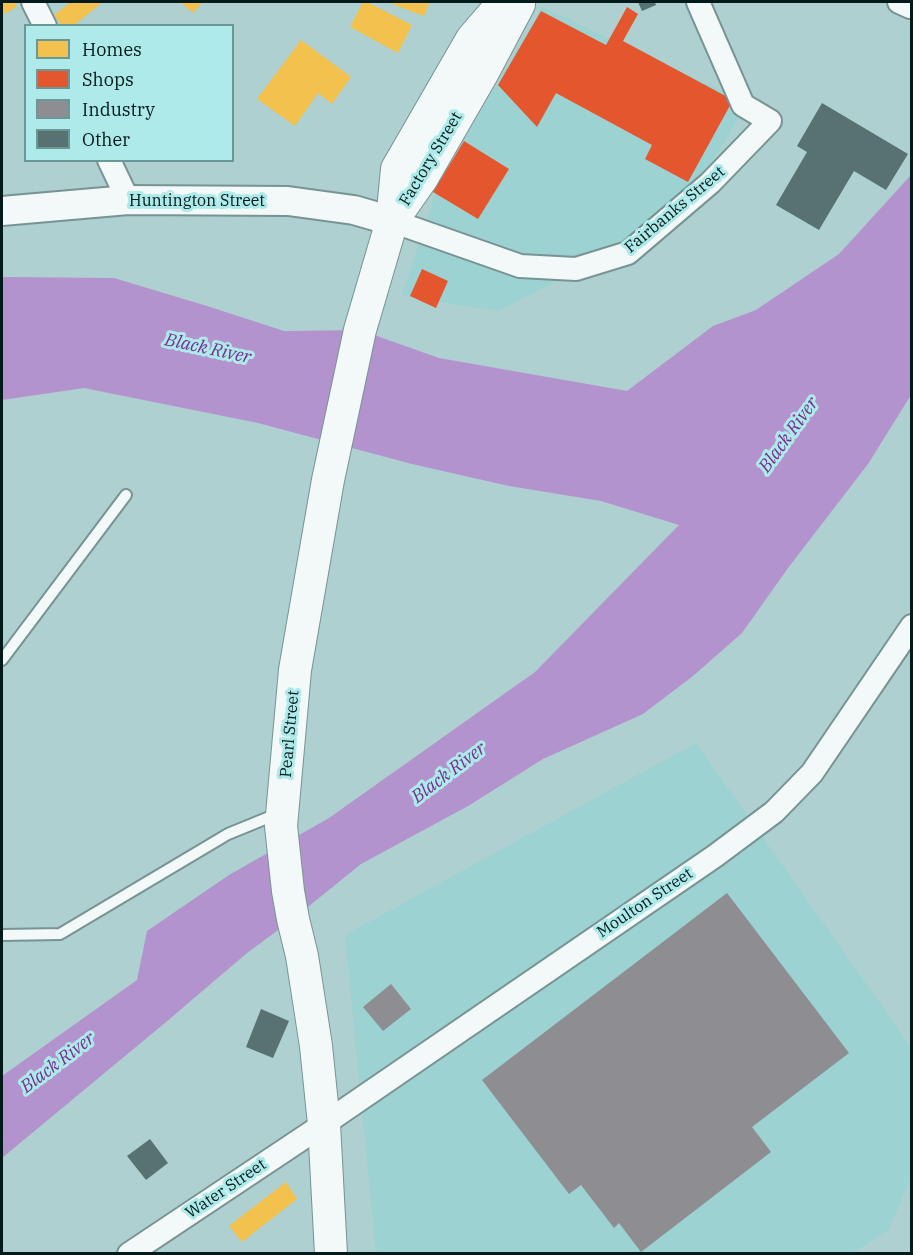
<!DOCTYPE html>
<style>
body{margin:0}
#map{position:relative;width:913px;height:1255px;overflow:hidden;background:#aed0d0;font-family:"IBM Plex Serif",serif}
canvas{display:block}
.frame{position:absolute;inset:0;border:3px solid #031a1a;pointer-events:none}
.legend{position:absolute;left:24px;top:24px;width:210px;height:138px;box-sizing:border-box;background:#aeeaea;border:2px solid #6a9797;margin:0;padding:8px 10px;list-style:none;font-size:18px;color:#031a1a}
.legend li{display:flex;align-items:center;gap:12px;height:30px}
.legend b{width:30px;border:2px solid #6a9797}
</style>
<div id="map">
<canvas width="913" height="1255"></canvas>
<div class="frame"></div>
<ul class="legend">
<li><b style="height:16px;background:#f2c14e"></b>Homes</li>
<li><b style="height:16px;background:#e4572e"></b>Shops</li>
<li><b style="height:16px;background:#8d8d92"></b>Industry</li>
<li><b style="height:16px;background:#587272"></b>Other</li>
</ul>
</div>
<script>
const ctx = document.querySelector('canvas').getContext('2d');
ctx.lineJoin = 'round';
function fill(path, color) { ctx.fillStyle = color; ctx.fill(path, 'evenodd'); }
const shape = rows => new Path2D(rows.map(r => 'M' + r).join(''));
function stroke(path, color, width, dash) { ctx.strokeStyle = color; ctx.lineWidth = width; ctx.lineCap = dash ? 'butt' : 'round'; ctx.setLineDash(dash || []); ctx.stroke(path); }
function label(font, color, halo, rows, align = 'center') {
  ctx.font = font + ' "IBM Plex Serif",serif'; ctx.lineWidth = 6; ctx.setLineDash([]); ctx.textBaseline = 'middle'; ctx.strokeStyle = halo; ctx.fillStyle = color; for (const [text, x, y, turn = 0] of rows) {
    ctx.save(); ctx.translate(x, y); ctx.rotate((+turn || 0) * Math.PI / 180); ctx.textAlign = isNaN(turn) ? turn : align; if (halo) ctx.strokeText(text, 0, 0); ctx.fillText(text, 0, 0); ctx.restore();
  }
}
const built = shape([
 [542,7,748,103,675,221,498,311,402,296,439,182],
 [696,743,911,1047,911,1177,889,1229,851,1254,376,1253,345,935]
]);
const water = shape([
 [911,175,911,395,868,464,788,568,742,633,693,676,643,714,543,759,468,806,361,864,293,919,247,953,166,1022,2,1158,2,1076,137,980,147,931,229,875,329,818,535,672,679,525,601,501,509,486,412,464,258,423,84,388,2,400,2,277,114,278,207,306,284,331,360,330,439,358,627,391,713,326,756,310,839,254]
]);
const homes = shape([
 [2,2,15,2,17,7,2,15],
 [71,2,103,2,73,26,62,26,54,15],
 [180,2,203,2,193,13],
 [363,2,367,2,412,25,398,53,350,27],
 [393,2,430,2,424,16,392,4],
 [301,40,351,77,332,104,318,93,295,126,257,99],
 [286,1182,297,1199,242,1242,229,1226]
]);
const shops = shape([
 [627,7,638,14,623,41,733,100,688,182,645,159,652,145,556,93,537,127,498,85,541,11,606,45],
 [464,141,509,169,478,219,433,192],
 [422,269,448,281,436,308,410,296]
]);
const industry = shape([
 [727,893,849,1053,752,1127,771,1152,641,1252,619,1223,614,1228,581,1185,569,1194,482,1080],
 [391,984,411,1009,383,1031,363,1007]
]);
const building = shape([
 [638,2,655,2,656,5,642,11],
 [822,103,908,154,886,190,854,171,819,230,776,205,807,152,797,146],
 [261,1009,289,1021,273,1058,246,1047],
 [150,1139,168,1163,146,1180,127,1156]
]);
const service = shape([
 [2,660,126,495],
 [2,935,60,934,228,834,277,814]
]);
const minor = shape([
 [33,2,45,26],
 [899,2,910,7,912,5],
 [109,160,128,200],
 [392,221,520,266,576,269,628,253,710,183,770,121,743,105,698,2],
 [129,1254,324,1124,715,856,774,812,812,773,912,626]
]);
const tertiary = shape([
 [2,211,128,200,288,201,354,210,392,221]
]);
const secondary = shape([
 [394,218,422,178,483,72,519,4],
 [331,1254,324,1124,316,1046,302,956,293,919,288,891,281,826,295,670,328,480,360,330,392,221,397,169,472,39,504,2]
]);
const streetNames = [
 ["Factory Street",431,159,-59],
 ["Huntington Street",197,201],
 ["Fairbanks Street",675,210,-40],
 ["Pearl Street",290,734,-85],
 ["Moulton Street",645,903,-34],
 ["Water Street",226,1189,-34]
];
const waterNames = [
 ["Black River",208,349,12],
 ["Black River",789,435,-54],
 ["Black River",449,773,-37],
 ["Black River",58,1063,-37]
];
fill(built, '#9cd2d2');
fill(water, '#b293cd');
fill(homes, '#f2c14e');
fill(shops, '#e4572e');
fill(industry, '#8d8d92');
fill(building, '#587272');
stroke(service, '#789393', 14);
stroke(minor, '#789393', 26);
stroke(tertiary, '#789393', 32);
stroke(secondary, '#789393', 34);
stroke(service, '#f3f8f8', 10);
stroke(minor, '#f3f8f8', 22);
stroke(tertiary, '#f3f8f8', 28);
stroke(secondary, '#f3f8f8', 32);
label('16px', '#031a1a', '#aeeaea', streetNames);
label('italic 18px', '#762d91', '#aeeaea', waterNames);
</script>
